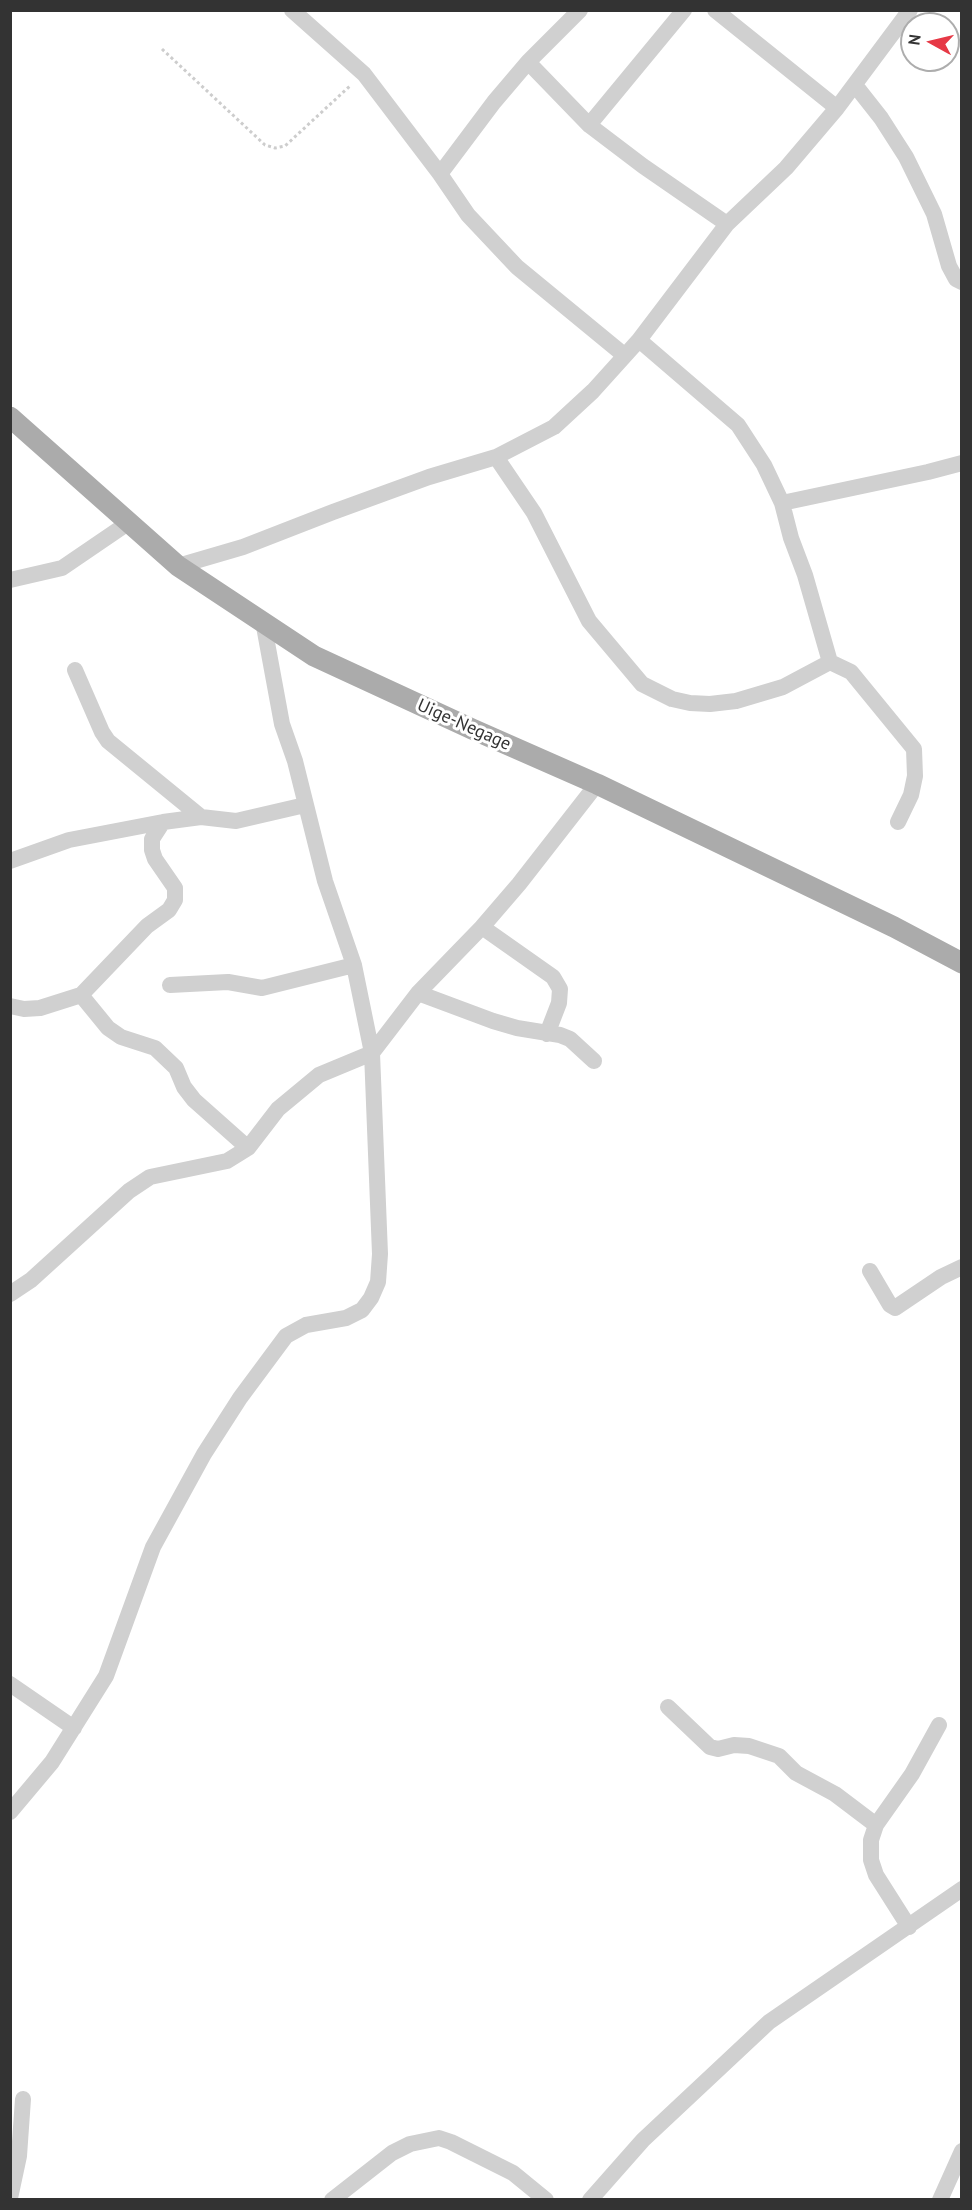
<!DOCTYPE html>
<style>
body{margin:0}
#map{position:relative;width:972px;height:2210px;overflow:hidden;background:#fff;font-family:"PT Sans",sans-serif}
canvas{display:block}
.frame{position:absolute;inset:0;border:12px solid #333;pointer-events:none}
.north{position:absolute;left:900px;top:12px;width:60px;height:60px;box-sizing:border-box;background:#fff;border:2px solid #adadad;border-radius:50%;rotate:278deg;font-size:16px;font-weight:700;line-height:24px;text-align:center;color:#333}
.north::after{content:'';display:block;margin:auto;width:21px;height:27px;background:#e63946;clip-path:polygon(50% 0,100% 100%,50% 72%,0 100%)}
</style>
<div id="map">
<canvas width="972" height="2210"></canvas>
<div class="frame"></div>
<div class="north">N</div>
</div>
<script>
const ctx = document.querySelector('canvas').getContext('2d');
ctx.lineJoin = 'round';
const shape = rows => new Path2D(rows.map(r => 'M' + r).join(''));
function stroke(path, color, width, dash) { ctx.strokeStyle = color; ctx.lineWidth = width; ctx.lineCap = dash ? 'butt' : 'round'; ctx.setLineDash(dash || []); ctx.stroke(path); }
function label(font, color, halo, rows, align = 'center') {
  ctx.font = font + ' "PT Sans",sans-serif'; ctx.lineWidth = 6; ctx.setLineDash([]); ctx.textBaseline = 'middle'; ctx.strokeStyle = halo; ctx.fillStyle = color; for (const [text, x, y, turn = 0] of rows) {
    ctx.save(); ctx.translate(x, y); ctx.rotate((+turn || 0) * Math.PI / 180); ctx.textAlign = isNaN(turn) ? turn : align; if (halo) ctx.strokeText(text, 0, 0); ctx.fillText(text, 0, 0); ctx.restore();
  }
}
const path = shape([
 [162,49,265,145,275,148,285,146,351,85]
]);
const minor = shape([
 [292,10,364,74,440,174,468,215,517,267,624,355],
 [715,10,837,108],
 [528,62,589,125,643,166,727,224],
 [855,85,881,118,906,157,934,214,949,266,956,279,962,282],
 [589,125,684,10],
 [440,174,494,102,528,62,580,10],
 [639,340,738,425,764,465,782,503,791,538,805,575,830,662,851,672,914,749,915,776,911,795,898,822],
 [496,457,534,513,589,621,642,684,672,699,690,703,710,704,736,701,783,687,830,662],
 [782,503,928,472,962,463],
 [178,566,243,547,333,512,429,477,496,457,554,427,593,391,639,340,727,224,786,168,837,108,910,10],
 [10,580,62,568,128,523],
 [75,670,102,732,108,741,201,817],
 [10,861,69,840,163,822,201,817,236,821,305,805],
 [482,927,553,977,560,989,559,1003,547,1034],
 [170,985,228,982,262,988,354,965],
 [418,993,493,1021,517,1028,560,1035,570,1039,594,1061],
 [81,995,108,1028,121,1037,155,1048,176,1068,184,1087,194,1100,248,1148],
 [10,1006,24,1009,40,1008,81,995,147,926,169,910,175,900,175,888,155,859,152,850,152,839,163,822],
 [870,1271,890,1305,895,1308,941,1277,962,1267],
 [10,1294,31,1280,129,1191,150,1177,227,1161,248,1148,278,1109,319,1075,372,1053,418,993,482,927,519,884,597,784],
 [10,1684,74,1728],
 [668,1707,710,1747,718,1749,734,1745,749,1746,779,1756,796,1773,835,1794,876,1825],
 [10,1812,52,1762,106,1676,153,1547,204,1454,240,1398,286,1336,306,1325,346,1318,362,1310,371,1298,378,1282,380,1254,372,1053,354,965,325,881,295,761,282,724,263,621],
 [909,1927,876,1875,871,1860,871,1840,876,1825,912,1774,939,1725],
 [10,2198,19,2156,23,2099],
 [332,2200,392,2153,410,2144,439,2138,451,2142,513,2173,546,2200],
 [590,2200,643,2140,769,2022,962,1889],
 [940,2200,962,2151]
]);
const major = shape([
 [10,417,178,566,314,656,472,729,597,784,894,927,962,963]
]);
const streetNames = [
 ["Uige-Negage",464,725,24]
];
stroke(path, '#cdcdcd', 3, [3, 3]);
stroke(minor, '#d0d0d0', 16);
stroke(major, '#ababab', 21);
label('18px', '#333', '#fff', streetNames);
</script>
